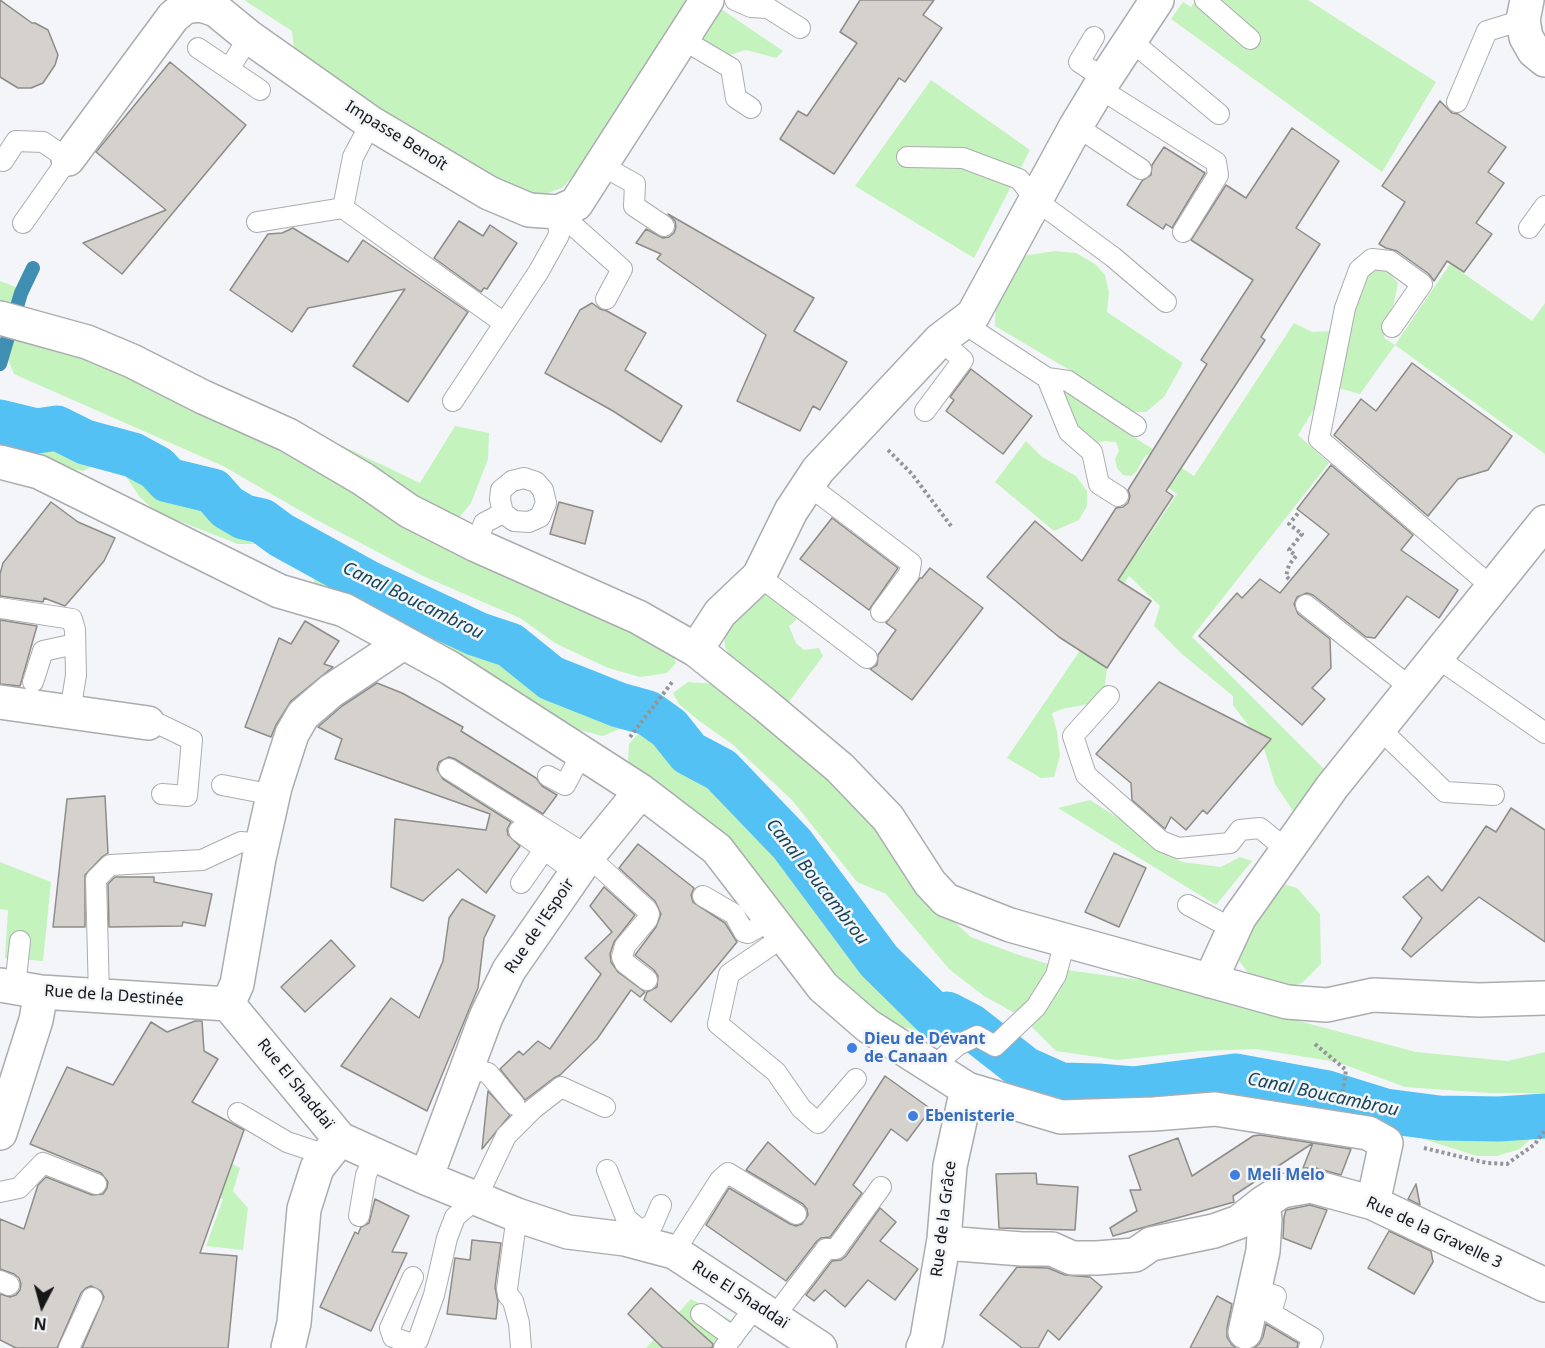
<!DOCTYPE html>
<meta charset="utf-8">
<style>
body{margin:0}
#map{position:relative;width:1545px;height:1348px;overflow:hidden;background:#f3f5f9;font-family:"Noto Sans",sans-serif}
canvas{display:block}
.north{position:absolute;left:12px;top:1276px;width:60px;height:60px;-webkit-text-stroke:4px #f3f5f9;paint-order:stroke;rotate:186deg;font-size:16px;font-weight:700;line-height:24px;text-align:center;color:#151617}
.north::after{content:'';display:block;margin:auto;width:21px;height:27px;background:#151617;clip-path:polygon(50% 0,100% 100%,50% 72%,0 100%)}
</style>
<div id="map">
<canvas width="1545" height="1348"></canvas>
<div class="north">N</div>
</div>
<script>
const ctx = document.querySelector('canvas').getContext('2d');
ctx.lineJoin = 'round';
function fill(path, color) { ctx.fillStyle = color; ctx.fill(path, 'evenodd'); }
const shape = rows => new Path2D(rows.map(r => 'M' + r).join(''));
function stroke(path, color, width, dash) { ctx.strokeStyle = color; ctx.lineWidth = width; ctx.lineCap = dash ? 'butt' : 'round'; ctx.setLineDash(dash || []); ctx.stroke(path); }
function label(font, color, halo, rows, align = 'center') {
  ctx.font = font + ' "Noto Sans",sans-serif'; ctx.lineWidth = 5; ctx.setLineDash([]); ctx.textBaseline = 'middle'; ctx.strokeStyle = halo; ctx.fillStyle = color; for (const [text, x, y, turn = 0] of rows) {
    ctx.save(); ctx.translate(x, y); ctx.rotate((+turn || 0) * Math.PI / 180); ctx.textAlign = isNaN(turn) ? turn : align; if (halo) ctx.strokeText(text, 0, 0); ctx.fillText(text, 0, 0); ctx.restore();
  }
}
const green = shape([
 [244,0,689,0,592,156,562,188,536,197,500,190,295,55,292,31],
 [1196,0,1308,0,1436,82,1382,172,1171,19,1183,2,1191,7],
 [721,9,783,51,776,58,746,50,723,57,701,43],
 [931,80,1030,150,974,258,855,186],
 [1055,251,1076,253,1095,264,1105,275,1109,292,1107,312,1183,363,1164,397,1146,412,1128,412,1073,372,995,326,996,301,1022,256],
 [1450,264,1532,321,1545,303,1545,454,1395,345,1360,394,1338,388,1319,401,1298,435,1329,463,1192,637,1325,770,1293,811,1275,784,1263,745,1233,705,1233,696,1182,654,1154,626,1160,606,1129,576,1090,635,1107,532,1138,552,1177,494,1169,488,1179,474,1150,454,1145,456,1137,471,1131,476,1123,475,1117,468,1115,459,1119,451,1116,442,1104,441,1097,443,1079,433,1062,390,1194,476,1294,323,1312,332,1330,331,1349,320,1367,274,1377,270,1387,271,1398,283,1394,303,1384,324,1384,338,1395,345],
 [0,281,16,287,8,313,0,312],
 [14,338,161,359,420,483,455,426,489,433,488,459,471,503,461,515,448,542,512,580,580,607,673,655,676,663,667,673,640,677,608,668,555,643,520,618,423,576,313,518,223,466,14,374,7,357],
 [0,412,60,427,88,437,100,459,91,467,83,471,68,468,0,445],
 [1026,441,1042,457,1076,476,1087,491,1087,506,1079,520,1054,531,995,482],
 [129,464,201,492,228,505,260,522,267,528,270,537,263,544,238,544,156,512,139,496,125,475],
 [338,571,370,578,391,585,393,602,373,608,314,587,314,578,321,572],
 [762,593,780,597,797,610,796,620,789,626,796,643,804,650,819,648,823,656,788,703,734,662,725,647,724,635,727,621],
 [448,610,472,624,499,646,530,656,629,706,626,726,603,736,575,729,443,650,430,635,435,614],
 [1081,649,1107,668,1105,685,1093,703,1062,709,1052,713,1057,732,1060,756,1054,777,1041,778,1007,758],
 [688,682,727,685,866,814,942,911,971,937,1016,954,1067,970,1147,981,1416,1052,1508,1061,1545,1052,1545,1093,1489,1093,1405,1087,1337,1062,1256,1049,1200,1051,1117,1060,1056,1051,1022,1017,984,996,949,969,886,894,857,882,792,800,732,744,698,720,679,704,673,693],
 [662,718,682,730,748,791,863,936,911,986,927,1012,919,1031,899,1026,870,1013,628,761,629,744,648,723],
 [1090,800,1120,819,1153,846,1182,862,1221,867,1240,857,1252,861,1216,905,1058,808],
 [0,862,51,882,43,961,5,958,8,910,0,909],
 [1280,883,1297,888,1320,914,1321,964,1302,983,1277,990,1254,981,1235,955],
 [1231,1067,1264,1070,1339,1087,1371,1098,1414,1105,1527,1110,1535,1126,1533,1136,1520,1149,1497,1156,1477,1156,1414,1136,1388,1134,1196,1102,1183,1087,1192,1075],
 [199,1146,240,1168,233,1191,248,1208,243,1250,206,1246,223,1199,179,1182],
 [691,1299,742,1326,753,1330,733,1348,646,1348]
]);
const stream = shape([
 [0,364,21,293,33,268]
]);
const canal = shape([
 [0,422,37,431,57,428,85,442,133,455,157,468,168,480,213,491,227,507,244,517,262,521,281,535,370,584,477,634,510,645,551,678,619,705,648,713,669,728,689,753,721,770,792,844,879,961,937,1018,947,1014,970,1026,1025,1069,1061,1085,1098,1086,1133,1089,1235,1076,1327,1093,1385,1111,1439,1118,1499,1119,1545,1116]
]);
const building = shape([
 [0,0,32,23,35,23,48,30,58,55,55,65,43,83,31,88,18,88,0,77,0,0],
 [860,0,934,0,923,15,942,28,905,82,899,78,834,174,780,139,798,111,807,116,857,43,840,32,860,0],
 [170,62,246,125,122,274,83,243,166,210,96,152,170,62],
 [1440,101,1452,113,1458,114,1506,147,1488,172,1504,183,1476,223,1492,234,1464,272,1447,261,1434,281,1429,274,1397,251,1386,248,1379,244,1405,202,1382,186,1440,101],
 [1292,128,1339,161,1296,228,1320,244,1261,337,1265,340,1166,491,1173,496,1118,580,1151,601,1107,668,1059,637,987,577,1035,521,1082,561,1116,508,1123,507,1128,503,1130,496,1128,490,1207,364,1201,360,1253,280,1191,240,1226,185,1246,198,1292,128],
 [1164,147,1205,173,1172,228,1166,224,1163,229,1127,205,1142,181,1151,175,1152,165,1164,147],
 [668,214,814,298,794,331,847,362,820,410,813,406,800,431,737,401,766,335,657,259,661,254,636,243,646,229,663,238,669,237,674,233,676,227,675,221,668,214],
 [459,221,483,236,490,225,517,243,487,289,484,288,481,292,434,258,459,221],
 [293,228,348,262,363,240,468,312,408,402,353,366,405,289,308,308,292,332,230,290,268,234,282,233,293,228],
 [592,303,600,309,607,311,646,333,625,370,682,406,661,442,613,411,545,373,580,310,592,303],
 [1412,363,1512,436,1488,470,1458,479,1428,516,1334,435,1361,399,1376,411,1412,363],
 [971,369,1032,416,1003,454,946,411,954,400,950,397,971,369],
 [1331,465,1413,535,1401,550,1458,590,1439,618,1407,596,1375,638,1366,637,1313,595,1307,593,1297,597,1294,604,1298,614,1330,639,1331,668,1312,688,1325,699,1302,725,1199,636,1237,593,1242,598,1260,579,1280,593,1329,534,1297,509,1331,465],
 [51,502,78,522,115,538,104,561,65,606,44,598,43,602,0,596,0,574,3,563,51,502],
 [559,502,593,511,585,544,550,534,559,502],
 [832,518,898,568,869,610,800,559,832,518],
 [930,568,983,608,912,700,870,669,877,665,878,655,896,630,886,623,920,578,922,578,930,568],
 [0,620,37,626,20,686,0,684,0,620],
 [305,621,339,641,324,664,333,667,291,701,276,725,271,737,245,727,279,638,291,644,305,621],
 [1159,682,1271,739,1207,814,1203,810,1186,830,1171,817,1165,829,1132,800,1131,783,1096,754,1159,682],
 [377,683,402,693,463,727,461,731,536,778,542,786,557,795,543,814,455,759,449,757,439,762,437,769,443,779,511,822,507,829,508,835,520,846,486,893,458,869,423,901,391,887,395,819,486,830,490,814,335,759,342,739,318,727,342,706,377,683],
 [105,796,108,853,102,857,85,875,85,927,53,927,67,799,105,796],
 [1511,808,1545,830,1545,942,1479,897,1411,957,1402,949,1422,918,1403,897,1428,876,1442,891,1486,826,1496,832,1511,808],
 [638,844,694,888,691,895,693,902,725,923,737,942,671,1022,644,1000,647,992,657,987,658,976,654,970,635,955,656,927,661,914,655,901,619,868,638,844],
 [1114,853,1146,868,1119,927,1085,912,1114,853],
 [115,877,154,877,154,882,212,894,205,926,183,922,182,926,109,927,108,884,115,877],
 [604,887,635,915,614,942,610,954,611,962,618,972,645,992,640,997,631,990,597,1039,560,1075,554,1078,525,1100,500,1069,519,1051,523,1055,538,1041,550,1049,601,974,585,958,612,932,590,906,604,887],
 [462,899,495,916,484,938,478,988,427,1111,341,1066,391,998,419,1018,443,961,449,918,462,899],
 [331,940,355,966,305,1012,281,987,331,940],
 [195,1021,202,1021,204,1051,218,1059,192,1102,244,1130,200,1253,237,1256,228,1348,82,1348,104,1297,101,1291,91,1286,86,1288,81,1293,57,1348,16,1348,0,1340,0,1294,10,1297,16,1295,20,1290,21,1284,19,1278,14,1274,0,1269,0,1219,24,1229,38,1185,46,1177,92,1195,103,1194,107,1188,108,1182,101,1173,30,1144,67,1067,113,1085,151,1022,167,1032,195,1021],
 [885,1076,931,1109,907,1141,891,1129,853,1185,862,1193,830,1237,821,1238,817,1241,786,1281,706,1225,729,1188,790,1224,796,1226,802,1224,808,1215,807,1209,803,1204,746,1170,768,1142,815,1185,885,1076],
 [488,1091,510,1115,482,1149,488,1091],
 [1260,1135,1313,1143,1233,1196,1234,1202,1113,1236,1110,1228,1137,1211,1130,1190,1141,1190,1129,1156,1178,1138,1192,1176,1253,1136,1260,1135],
 [1313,1143,1351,1149,1341,1175,1316,1168,1303,1168,1313,1143],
 [1036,1173,1037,1184,1078,1187,1075,1230,999,1228,996,1174,1036,1173],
 [1416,1184,1420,1205,1408,1199,1416,1184],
 [375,1199,409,1216,392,1252,407,1253,371,1331,320,1307,355,1232,358,1234,361,1227,369,1223,375,1199],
 [1310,1205,1327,1210,1311,1249,1283,1238,1284,1217,1286,1210,1310,1205],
 [880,1208,896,1222,880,1241,918,1269,895,1300,868,1280,845,1307,825,1290,814,1301,806,1295,832,1261,841,1260,846,1256,880,1208],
 [1389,1231,1431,1251,1433,1262,1414,1294,1368,1268,1389,1231],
 [472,1240,501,1243,495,1287,498,1302,496,1319,447,1314,455,1258,470,1260,472,1240],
 [1017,1267,1048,1268,1065,1275,1090,1277,1102,1287,1059,1340,1048,1330,1038,1348,1022,1348,980,1315,1017,1267],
 [651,1288,713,1344,712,1348,663,1348,628,1314,651,1288],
 [1217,1296,1232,1304,1227,1328,1227,1337,1232,1345,1236,1348,1190,1348,1217,1296],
 [1266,1324,1298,1343,1297,1348,1254,1348,1259,1344,1263,1337,1266,1324]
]);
const path = shape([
 [888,450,912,474,951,526],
 [1289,579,1286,576,1289,565,1296,556,1289,550,1302,534,1289,524,1300,511],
 [630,737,673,681],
 [1315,1044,1346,1070,1343,1091],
 [1424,1148,1487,1163,1507,1164,1535,1144,1545,1130]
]);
const service = shape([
 [735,0,751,7,768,8,800,28],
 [1205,0,1250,39],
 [249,37,229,69,260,90],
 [1094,37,1079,62,1105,79],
 [682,39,731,68,736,98,751,108],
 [1130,40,1219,114],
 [198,48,229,69],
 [1099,88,1216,162,1218,175,1183,232],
 [1457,102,1487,31,1523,20],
 [1076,126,1141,169],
 [907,157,963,158,1019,179,1037,201,1113,257,1166,302],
 [3,161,16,141,43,142,68,159,23,223],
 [601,165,635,184,634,206,664,226],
 [343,208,353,157,371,123],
 [257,222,343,208,504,323],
 [1529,228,1545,206],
 [963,323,1047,378,1068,381,1136,426],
 [1392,327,1422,284,1390,261,1372,259,1359,270,1345,308,1319,439,1492,587],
 [1047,378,1069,432,1092,452,1099,484,1118,496],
 [453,401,539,271,559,235,558,212,622,269,606,299],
 [925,411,963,360,940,340],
 [808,485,911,563,909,574,881,612],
 [476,545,484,523,503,513,514,521,529,522,540,517,546,503,543,490,536,482,524,478,512,481,501,490,500,499,503,513],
 [759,576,867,658],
 [1306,605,1411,688],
 [0,608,72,619,75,630,76,675,70,712],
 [1436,657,1545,733],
 [33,682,43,651,75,644],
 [1109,696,1073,736,1086,775,1161,841,1178,848,1230,843,1240,830,1260,828,1287,850],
 [148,723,161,725,192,740,187,796,162,794],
 [1379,728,1445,792,1494,795],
 [449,769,588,856,647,910,649,914,647,920,625,946,622,957,625,963,647,980],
 [548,776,565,785,582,753],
 [222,785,274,795],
 [519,831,576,873],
 [521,883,544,850],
 [703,896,734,914,744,932,748,933,771,920],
 [1188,905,1233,929],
 [783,937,729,974,718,1024,776,1072,801,1108,818,1123,856,1079],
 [15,987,20,941],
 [99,996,96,879,110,865,202,860,241,842,263,844],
 [468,1067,488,1073,515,1105],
 [937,1070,944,1057,958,1045,977,1036,995,1046,1036,1007,1056,975,1065,941],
 [238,1113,287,1142,326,1155],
 [607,1170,626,1218,641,1231],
 [0,1192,19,1188,43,1163,96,1184],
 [517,1215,507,1289,508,1295,513,1301,519,1323,521,1348],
 [359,1216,366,1175,375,1155],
 [639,1241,641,1231,653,1224,661,1205],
 [674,1252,720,1180,728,1173,796,1214],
 [413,1277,390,1328,393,1337,409,1343,418,1340,434,1295,447,1238,455,1217,476,1199,506,1136,533,1109,561,1087,605,1107],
 [0,1281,9,1285],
 [1255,1289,1276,1296,1271,1313,1313,1338,1309,1348],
 [701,1314,733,1337],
 [774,1317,826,1249,836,1249,881,1187],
 [69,1348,92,1298],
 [724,1348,756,1306]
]);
const minor = shape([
 [1527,0,1523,20,1526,37,1534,51,1545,60],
 [68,159,173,17,185,7,201,5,216,10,249,37,371,123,489,193,529,210,558,212,576,204,707,0],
 [0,318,87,342,132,361,203,397,288,435,363,479,409,511,476,545,638,617,696,650,764,704,840,768,888,818,930,883,946,900,1010,925,1287,1002,1327,1005,1373,995,1479,1000,1545,998],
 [0,462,39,472,279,591,344,610,450,668,641,791,717,849,823,987,868,1026,967,1089,1061,1117,1154,1114,1215,1109,1368,1133,1386,1143,1373,1203],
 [403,643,331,691,303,715,292,734,275,787,259,858,237,984,228,1004,340,1139,426,1178,517,1215,568,1232,625,1239,674,1252,820,1348],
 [696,650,720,613,759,576,791,511,818,470,940,340,973,315,1076,126,1099,88,1157,0],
 [0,702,148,723],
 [1210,981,1239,918,1332,787,1545,522],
 [0,985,41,992,228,1004],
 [0,1133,36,1020,41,992],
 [426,1178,486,1017,509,970,588,856,641,791],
 [944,1239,958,1244,1022,1249,1052,1249,1072,1258,1097,1258,1135,1255,1151,1244,1214,1231,1239,1222,1263,1203,1282,1191,1311,1186,1373,1203,1545,1285],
 [1245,1332,1263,1251,1265,1219,1263,1203],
 [288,1348,294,1323,304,1209,317,1168,340,1139],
 [923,1348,927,1339,944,1239,950,1166,967,1089]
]);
const markers = [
 [852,1048,6,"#3f7fe0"],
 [913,1116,6,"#3f7fe0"],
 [1235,1175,6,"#3f7fe0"]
];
const streetNames = [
 ["Impasse Benoît",396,136,32],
 ["Rue de l'Espoir",540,926,-56],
 ["Rue de la Destinée",114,996,4],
 ["Rue El Shaddaï",295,1084,51],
 ["Rue de la Grâce",944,1219,-83],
 ["Rue de la Gravelle 3",1434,1233,25],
 ["Rue El Shaddaï",740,1295,33]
];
const shopNames = [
 ["Dieu de Dévant",864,1039],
 ["de Canaan",864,1057],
 ["Ebenisterie",925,1116],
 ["Meli Melo",1247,1175]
];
const waterNames = [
 ["Canal Boucambrou",413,601,26],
 ["Canal Boucambrou",817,882,52],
 ["Canal Boucambrou",1323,1095,12]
];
fill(green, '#c5f3bd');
stroke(stream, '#408eb2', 14);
stroke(canal, '#53c1f4', 45);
fill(building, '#d5d2ce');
stroke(building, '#8e8c89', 1.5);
stroke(service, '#abacb0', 22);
stroke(minor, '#abacb0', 36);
stroke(path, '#939598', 4, [3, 3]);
stroke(service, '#fff', 20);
stroke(minor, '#fff', 33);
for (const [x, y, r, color] of markers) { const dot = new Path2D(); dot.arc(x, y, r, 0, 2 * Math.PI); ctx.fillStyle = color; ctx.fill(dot); stroke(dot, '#f3f5f9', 2); }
label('16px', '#151617', '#f3f5f9', streetNames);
label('bold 16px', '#366cbe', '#f3f5f9', shopNames, 'left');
label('italic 18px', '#154459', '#f3f5f9', waterNames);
</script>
